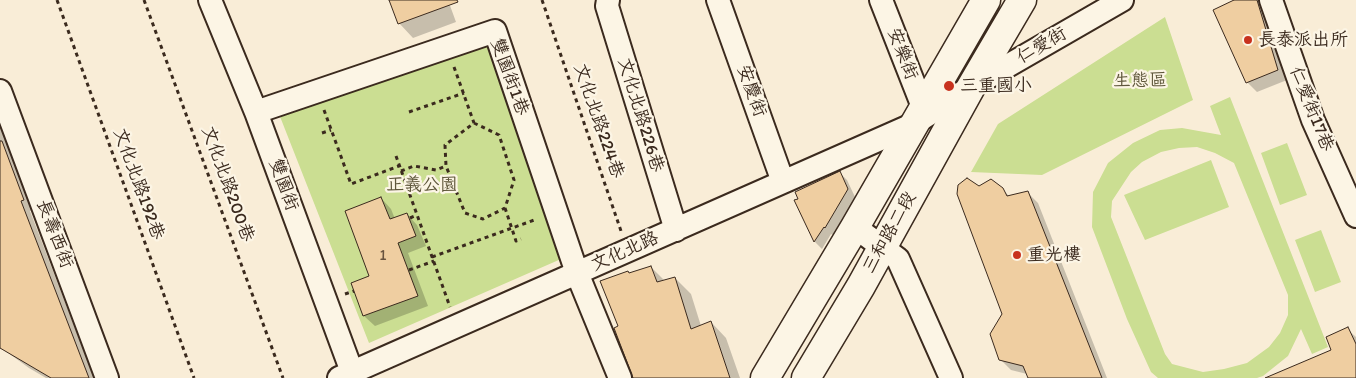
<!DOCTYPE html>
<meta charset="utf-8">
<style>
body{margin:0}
canvas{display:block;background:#f9edd7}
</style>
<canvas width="1356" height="378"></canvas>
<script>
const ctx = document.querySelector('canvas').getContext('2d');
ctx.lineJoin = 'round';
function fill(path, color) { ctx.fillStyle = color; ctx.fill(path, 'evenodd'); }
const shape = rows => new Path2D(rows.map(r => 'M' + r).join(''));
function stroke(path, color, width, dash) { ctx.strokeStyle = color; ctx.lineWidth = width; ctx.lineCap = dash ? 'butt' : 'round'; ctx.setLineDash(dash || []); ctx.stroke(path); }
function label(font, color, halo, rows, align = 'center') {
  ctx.font = font + ' Itim,"LXGW WenKai TC",sans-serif'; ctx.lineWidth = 4.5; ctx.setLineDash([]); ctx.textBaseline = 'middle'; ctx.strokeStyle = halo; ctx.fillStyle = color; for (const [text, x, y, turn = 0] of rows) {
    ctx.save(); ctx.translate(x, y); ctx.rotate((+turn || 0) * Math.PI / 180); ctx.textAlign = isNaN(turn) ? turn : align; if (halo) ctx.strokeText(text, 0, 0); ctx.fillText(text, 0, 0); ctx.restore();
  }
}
const green = shape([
 [1165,17,1193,100,1042,175,971,172,998,124],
 [487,45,561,259,369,343,279,114],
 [1230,97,1328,347,1312,354,1301,329,1288,356,1263,376,1257,378,1158,378,1151,372,1127,319,1092,227,1093,192,1108,163,1133,143,1160,130,1182,128,1221,135,1210,106],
 [1197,147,1215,153,1234,163,1288,295,1288,315,1280,333,1269,347,1247,363,1224,369,1203,372,1172,364,1165,354,1111,217,1112,201,1131,172,1142,162,1161,152,1179,148],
 [1287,143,1307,195,1280,205,1261,153],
 [1211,160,1229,207,1145,240,1124,195],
 [1321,230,1341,282,1315,292,1295,240]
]);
const shadow = shape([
 [401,0,448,0,456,22,413,38,399,23],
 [1236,0,1262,0,1264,2,1287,80,1257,92,1247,82],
 [0,123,32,210,30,211,94,378,46,378,29,368,0,347],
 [840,173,847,180,855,197,833,235,831,234,822,249,815,242,808,224],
 [978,188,1002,189,1010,197,1028,193,1038,203,1107,378,1029,378,1027,374,1011,370,1000,359,1004,314],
 [381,198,391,209,395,219,407,214,417,225,426,246,408,253,428,306,375,326,364,316,352,283,370,276],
 [651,267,665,281,675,278,691,294,701,326,711,322,726,338,740,378,634,378,619,327,630,274],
 [1347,329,1356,337,1356,378,1268,378,1333,350]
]);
const building = shape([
 [389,0,457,0,458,2,398,24,389,0],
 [1234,0,1257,0,1278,70,1246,83,1213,10,1234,0],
 [0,141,2,141,24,200,21,201,89,378,51,378,0,348,0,141],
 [840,171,848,189,825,228,824,227,814,242,794,200,798,199,795,192,840,171],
 [967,178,979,186,991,179,1003,188,1007,196,1028,191,1102,378,1028,378,1023,366,999,360,990,334,1002,314,957,194,958,185,967,178],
 [381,197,390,219,407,213,416,236,398,243,418,296,363,316,351,283,369,276,345,211,381,197],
 [651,266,657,282,675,277,691,329,711,321,730,378,633,378,614,328,618,326,600,281,628,271,629,273,651,266],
 [1348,327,1356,344,1356,378,1265,378,1331,350,1326,337,1348,327]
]);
const path = shape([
 [57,0,194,378],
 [144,0,283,378],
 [542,0,621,231],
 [454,67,474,123],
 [324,110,351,184,399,166],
 [409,112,464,93],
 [474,123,499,135,514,180,505,208,483,219,465,213,446,166,445,145,474,123],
 [322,133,331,130],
 [396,156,450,307],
 [401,171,414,166,436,170,446,166],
 [505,208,516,241,521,239],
 [410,218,417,215],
 [432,257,537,219],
 [409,270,434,261],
 [345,294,354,291]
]);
const minor = shape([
 [210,0,256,112,352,372],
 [608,0,607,6,676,230],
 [718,0,783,182],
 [881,0,923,107],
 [1271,0,1313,120,1356,216],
 [0,91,107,378],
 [256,112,495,31,577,273,620,378],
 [855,227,898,259,951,378],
 [339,378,912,125,971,87,1122,0]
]);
const major = shape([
 [765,378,855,227,986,0],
 [806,378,861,286,971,87,1022,0]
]);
const markers = [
 [1248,40,5,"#c8321e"],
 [949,86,6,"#c8321e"],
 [1017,255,5,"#c8321e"]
];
const numberNames = [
 ["1",383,256]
];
const poiNames = [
 ["長泰派出所",1258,40],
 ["三重國小",960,86],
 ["重光樓",1027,255]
];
const streetNames = [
 ["仁愛街",1042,46,-30],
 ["安樂街",902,54,69],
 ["雙園街1巷",509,77,70],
 ["安慶街",751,91,70],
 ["仁愛街17巷",1311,109,68],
 ["文化北路226巷",640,115,73],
 ["文化北路224巷",598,121,71],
 ["文化北路192巷",138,184,70],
 ["文化北路200巷",227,184,70],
 ["雙園街",283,185,70],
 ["三和路二段",890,233,-61],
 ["長壽西街",54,234,69],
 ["文化北路",625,252,-24]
];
const parkNames = [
 ["生態區",1140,81],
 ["正義公園",422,185]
];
fill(green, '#cbde92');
fill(shadow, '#0003');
fill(building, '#efcea1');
stroke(building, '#3b2a1e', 1);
stroke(minor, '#3b2a1e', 26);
stroke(major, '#3b2a1e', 31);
stroke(path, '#3b2a1e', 3, [4, 4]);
stroke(minor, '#fcf5e5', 22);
stroke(major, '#fcf5e5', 28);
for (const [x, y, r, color] of markers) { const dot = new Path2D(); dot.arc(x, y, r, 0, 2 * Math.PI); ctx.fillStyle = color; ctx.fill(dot); stroke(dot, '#fcf5e5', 2); }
label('15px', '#68533f', null, numberNames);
label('18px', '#3b2a1e', '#fcf5e5', poiNames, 'left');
label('18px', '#3b2a1e', '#fcf5e5', streetNames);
label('18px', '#5f573b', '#fcf5e5', parkNames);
</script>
